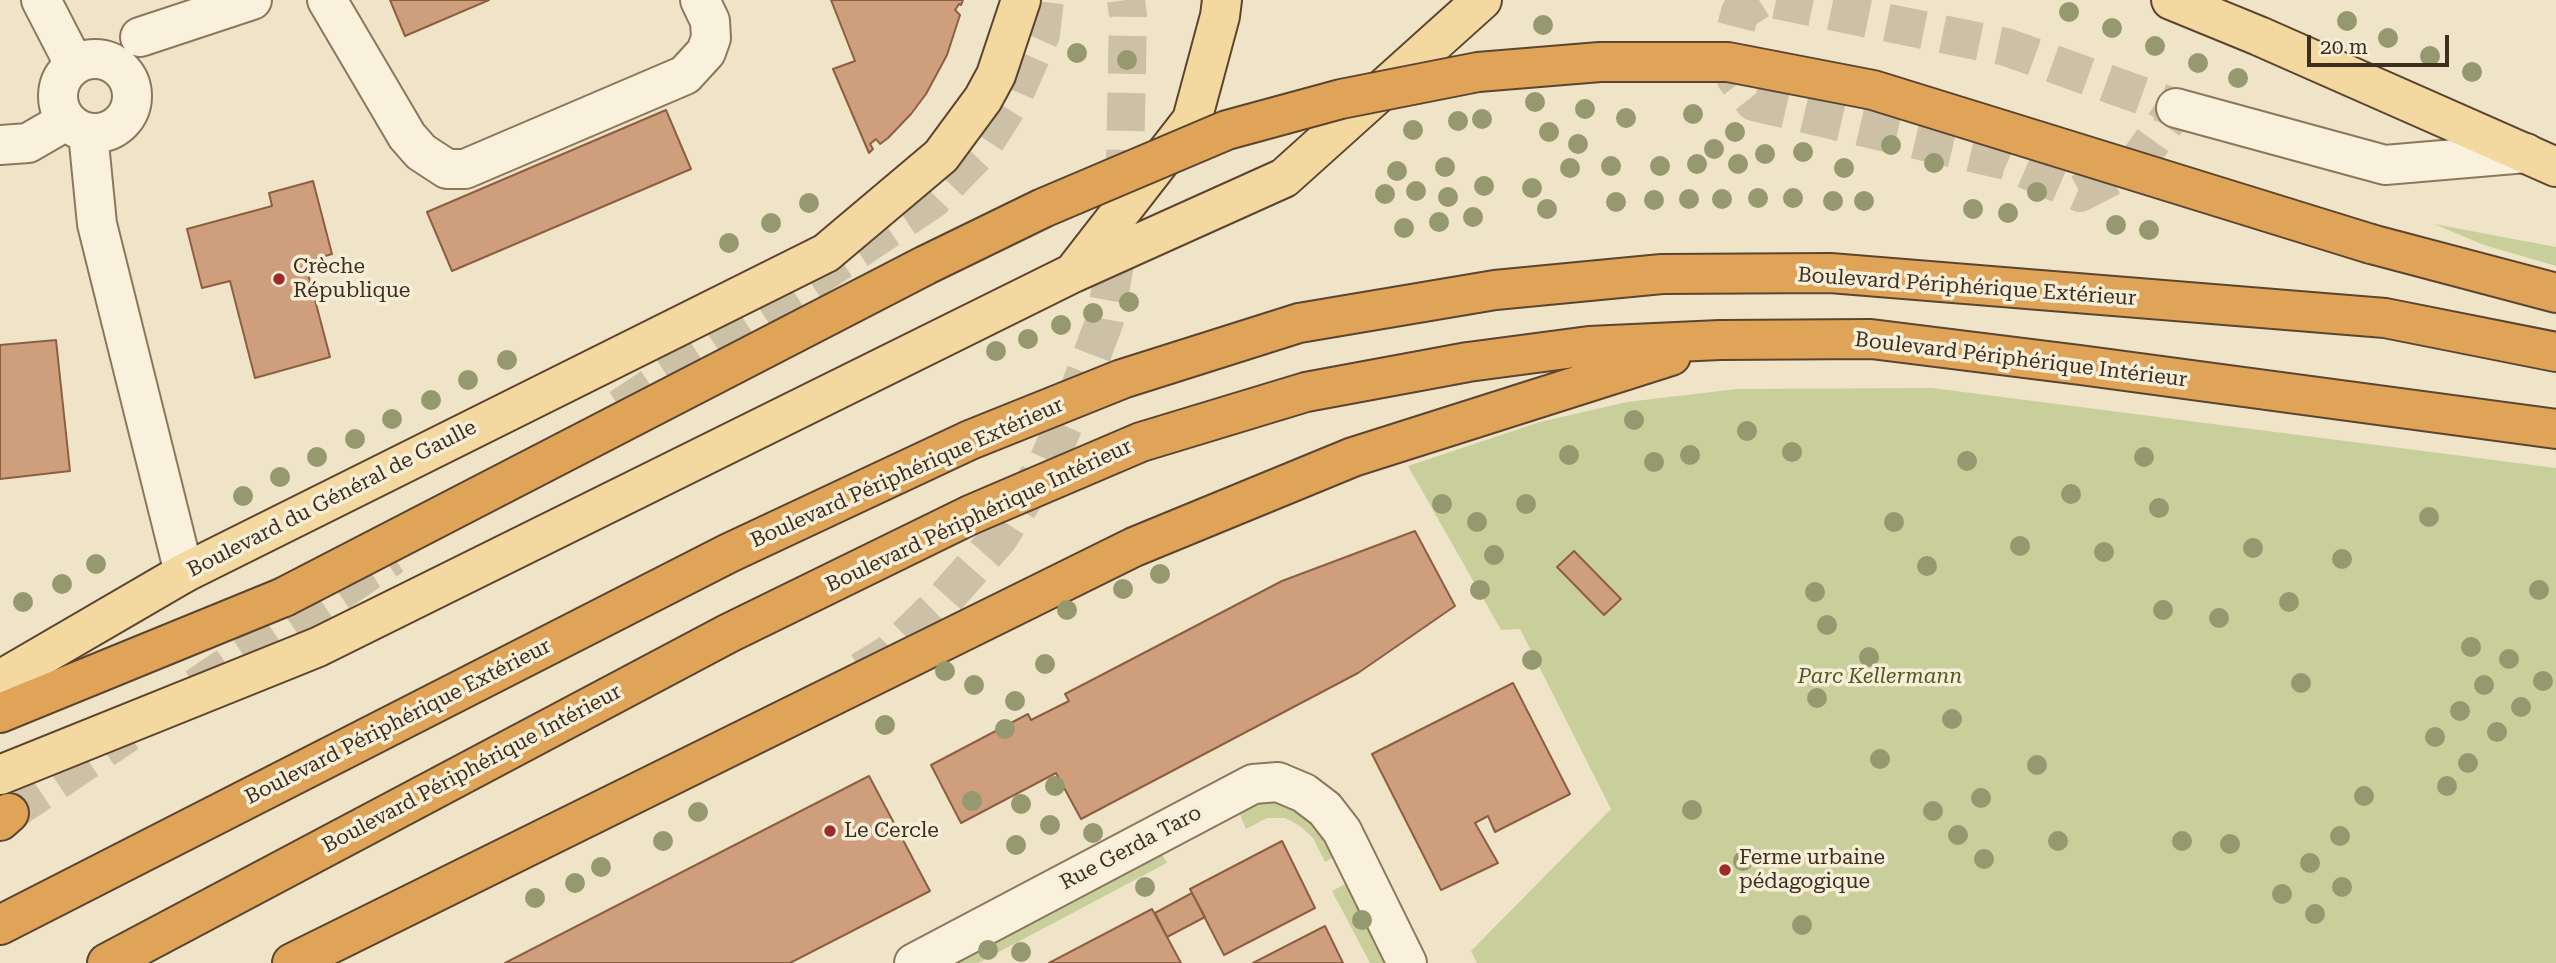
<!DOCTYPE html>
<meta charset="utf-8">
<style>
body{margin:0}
#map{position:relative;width:2556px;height:963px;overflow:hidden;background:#f0e4c8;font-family:"Roboto Serif",serif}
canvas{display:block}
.scale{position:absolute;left:2307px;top:35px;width:142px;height:32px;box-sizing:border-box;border:4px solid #3d2e20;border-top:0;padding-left:9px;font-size:21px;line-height:24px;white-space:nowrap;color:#3d2e20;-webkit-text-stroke:5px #f7eed8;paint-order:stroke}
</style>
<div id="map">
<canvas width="2556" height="963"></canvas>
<div class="scale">20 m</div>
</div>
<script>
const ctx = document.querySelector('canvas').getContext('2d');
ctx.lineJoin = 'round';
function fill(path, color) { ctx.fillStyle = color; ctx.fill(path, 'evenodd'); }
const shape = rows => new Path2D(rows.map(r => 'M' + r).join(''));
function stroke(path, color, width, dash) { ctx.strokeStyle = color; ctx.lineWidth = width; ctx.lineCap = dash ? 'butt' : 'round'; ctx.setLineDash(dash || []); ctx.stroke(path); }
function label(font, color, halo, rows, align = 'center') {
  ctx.font = font + ' "Roboto Serif",serif'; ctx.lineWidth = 7; ctx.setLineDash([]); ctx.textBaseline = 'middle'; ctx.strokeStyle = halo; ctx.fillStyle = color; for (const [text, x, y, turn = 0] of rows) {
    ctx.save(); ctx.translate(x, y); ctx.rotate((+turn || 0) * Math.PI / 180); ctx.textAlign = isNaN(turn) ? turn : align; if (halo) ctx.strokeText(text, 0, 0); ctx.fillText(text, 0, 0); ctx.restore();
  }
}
const green = shape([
 [2434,224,2556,247,2556,266,2484,245],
 [1932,388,2556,468,2556,963,1477,963,1471,951,1611,809,1520,629,1501,630,1408,466,1540,422,1627,402,1737,389],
 [1272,801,1288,802,1309,813,1339,854,1325,862,1313,838,1300,826,1285,818,1267,818,1246,829,1239,812,1259,803],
 [1160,851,1167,863,978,963,946,963],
 [1353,880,1395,963,1370,963,1332,891]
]);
const building = shape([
 [390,0,489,0,405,36,390,0],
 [831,0,963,0,961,5,959,4,955,10,960,15,947,55,926,94,911,114,888,138,880,144,876,139,870,144,873,149,869,153,833,69,855,61,831,0],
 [666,110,691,169,452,271,427,212,666,110],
 [313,181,332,254,305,262,330,357,255,378,230,281,202,288,187,229,272,206,269,193,313,181],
 [56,340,70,471,0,479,0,345,56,340],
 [1415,531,1455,606,1358,673,1081,819,1056,773,961,823,931,765,1028,714,1031,720,1069,701,1065,694,1282,581,1415,531],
 [1574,551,1621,599,1604,615,1557,567,1574,551],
 [1513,683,1570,794,1495,832,1488,816,1475,823,1498,863,1441,890,1372,754,1513,683],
 [869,776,930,891,790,963,505,963,869,776],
 [1282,841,1315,908,1224,955,1190,889,1282,841],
 [1192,893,1205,917,1167,937,1155,913,1192,893],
 [1152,909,1181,963,1049,963,1152,909],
 [1325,926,1343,963,1253,963,1325,926]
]);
const minorTunnel = shape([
 [1759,0,1740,12,1735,31,1736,79,1754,102,2006,161,2080,193,2136,164,2176,108,2006,47,1776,0]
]);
const highwayTunnel = shape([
 [620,408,932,200,980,150,1012,100,1041,34,1045,0],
 [861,671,889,654,944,600,998,539,1048,461,1075,400,1105,320,1124,213,1128,15,1126,0],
 [196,687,393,556],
 [9,813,128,733]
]);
const minor = shape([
 [41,0,74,64],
 [327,0,407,136,421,152,447,169,465,169,685,75,706,52,711,38,710,21,700,0],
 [140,37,252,0],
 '58 96a37 37 0 1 1 74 0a37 37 0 1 1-74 0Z',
 [2176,108,2385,165,2526,153],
 [88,133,97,224,184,573],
 [0,145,28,143,66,121],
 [914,963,1253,784,1278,782,1304,793,1325,809,1342,831,1407,963]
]);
const major = shape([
 [2171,0,2259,36,2556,167],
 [1077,268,1192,120,1220,16,1222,0],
 [0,680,184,573,826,253,941,156,983,99,996,75,1021,0],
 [0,775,318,647,1073,273,1284,178,1482,0]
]);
const highway = shape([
 [2371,244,2556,293],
 [0,713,284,597],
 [0,821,9,813],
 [0,925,729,553,970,440,1122,379,1299,323,1495,290,1662,274,1830,273,2385,318,2556,352],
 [107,963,729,633,970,515,1141,442,1306,392,1468,362,1589,346,1720,340,1871,339,2080,365,2556,429],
 [292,963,1134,547,1353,457,1671,356]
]);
const highwayBridge = shape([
 [284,597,926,265,1043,208,1227,130,1341,99,1478,72,1600,62,1728,62,1873,90,2371,244]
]);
const trees = [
 [2069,12],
 [2347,21],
 [1543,25],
 [2112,28],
 [2388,38],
 [2155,46],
 [1077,53],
 [2430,56],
 [1127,60],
 [2198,63],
 [2472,72],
 [2238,78],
 [1535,102],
 [1585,109],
 [1693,114],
 [1626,118],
 [1482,119],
 [1458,121],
 [1413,130],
 [1549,132],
 [1735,132],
 [1578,144],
 [1891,145],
 [1714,149],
 [1803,152],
 [1765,154],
 [1934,163],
 [1697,164],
 [1738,164],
 [1611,166],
 [1660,166],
 [1445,167],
 [1570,168],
 [1844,168],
 [1397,171],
 [1484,186],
 [1532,188],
 [1416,191],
 [2037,192],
 [1385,194],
 [1448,197],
 [1758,198],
 [1793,198],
 [1689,199],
 [1722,199],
 [1654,200],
 [1833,201],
 [1864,201],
 [1616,202],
 [809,203],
 [1547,209],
 [1973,209],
 [2008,213],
 [1473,217],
 [1439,222],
 [771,223],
 [2116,225],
 [1404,228],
 [2149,230],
 [729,243],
 [1129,302],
 [1093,313],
 [1061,325],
 [1028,339],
 [996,351],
 [507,360],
 [468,380],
 [431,400],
 [392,419],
 [1634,420],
 [1747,431],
 [355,439],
 [1792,452],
 [1569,455],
 [1690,455],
 [317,457],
 [2144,457],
 [1967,461],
 [1654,462],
 [280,477],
 [2071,494],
 [243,496],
 [1442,504],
 [1526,504],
 [2159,508],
 [2429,517],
 [1477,522],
 [1894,522],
 [2020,546],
 [2253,548],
 [2104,552],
 [1494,555],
 [2342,559],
 [96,564],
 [1927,566],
 [1160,574],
 [62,584],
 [1123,589],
 [1480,590],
 [2539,590],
 [1815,592],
 [23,602],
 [2289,602],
 [1067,610],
 [2163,610],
 [2219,618],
 [1827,625],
 [2471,647],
 [1869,657],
 [2509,659],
 [1532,660],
 [1045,664],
 [945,671],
 [2543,681],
 [2301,683],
 [974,685],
 [2484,685],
 [1817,698],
 [1015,701],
 [2521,707],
 [2460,711],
 [1952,719],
 [885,725],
 [1005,729],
 [2497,732],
 [2435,737],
 [1880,759],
 [2468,763],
 [2037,765],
 [1055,786],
 [2447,786],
 [2364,796],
 [1981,798],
 [972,801],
 [1021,804],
 [1692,810],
 [1933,811],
 [698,812],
 [1050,825],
 [1093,833],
 [1958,835],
 [2340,836],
 [663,841],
 [2058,841],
 [2182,841],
 [2230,844],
 [1016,845],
 [1984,859],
 [1743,861],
 [2310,863],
 [601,867],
 [575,883],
 [1145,887],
 [2342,887],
 [2282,894],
 [535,898],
 [2315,914],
 [1362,920],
 [1802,925],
 [988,950],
 [1021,952]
];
const markers = [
 [279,279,7,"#9e2a2b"],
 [830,831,7,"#9e2a2b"],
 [1725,870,7,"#9e2a2b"]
];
const poiNames = [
 ["Crèche",293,267],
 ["République",293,291],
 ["Le Cercle",844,831],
 ["Ferme urbaine",1739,858],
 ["pédagogique",1739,882]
];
const streetNames = [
 ["Boulevard Périphérique Extérieur",1967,287,4],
 ["Boulevard Périphérique Intérieur",2021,360,7],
 ["Boulevard Périphérique Extérieur",907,473,-24],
 ["Boulevard du Général de Gaulle",332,499,-27],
 ["Boulevard Périphérique Intérieur",979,516,-25],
 ["Boulevard Périphérique Extérieur",398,722,-27],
 ["Boulevard Périphérique Intérieur",472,769,-28],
 ["Rue Gerda Taro",1131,848,-28]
];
const parkNames = [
 ["Parc Kellermann",1880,677]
];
fill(green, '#c9cf9b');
fill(building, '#cf9f7d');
stroke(building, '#8d5f41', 2);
stroke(minorTunnel, '#ccc0a6', 38, [38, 19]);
stroke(highwayTunnel, '#ccc0a6', 38, [38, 19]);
stroke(minor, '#8d765c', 42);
stroke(major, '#5b4430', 42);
stroke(highway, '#5b4430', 42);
stroke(minor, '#faf1dc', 38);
stroke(major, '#f3d9a0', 38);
stroke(highway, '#e0a458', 38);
stroke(highwayBridge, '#5b4430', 42, []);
stroke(highwayBridge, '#e0a458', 38);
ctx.fillStyle = '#96986f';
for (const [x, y] of trees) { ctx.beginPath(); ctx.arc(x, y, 10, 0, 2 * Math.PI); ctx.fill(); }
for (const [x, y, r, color] of markers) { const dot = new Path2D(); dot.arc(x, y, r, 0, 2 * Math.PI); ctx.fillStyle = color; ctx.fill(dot); stroke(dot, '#f7eed8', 2.5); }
label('21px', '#3d2e20', '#f7eed8', poiNames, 'left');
label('21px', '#3d2e20', '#f7eed8', streetNames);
label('italic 21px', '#4d5a26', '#f7eed8', parkNames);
</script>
